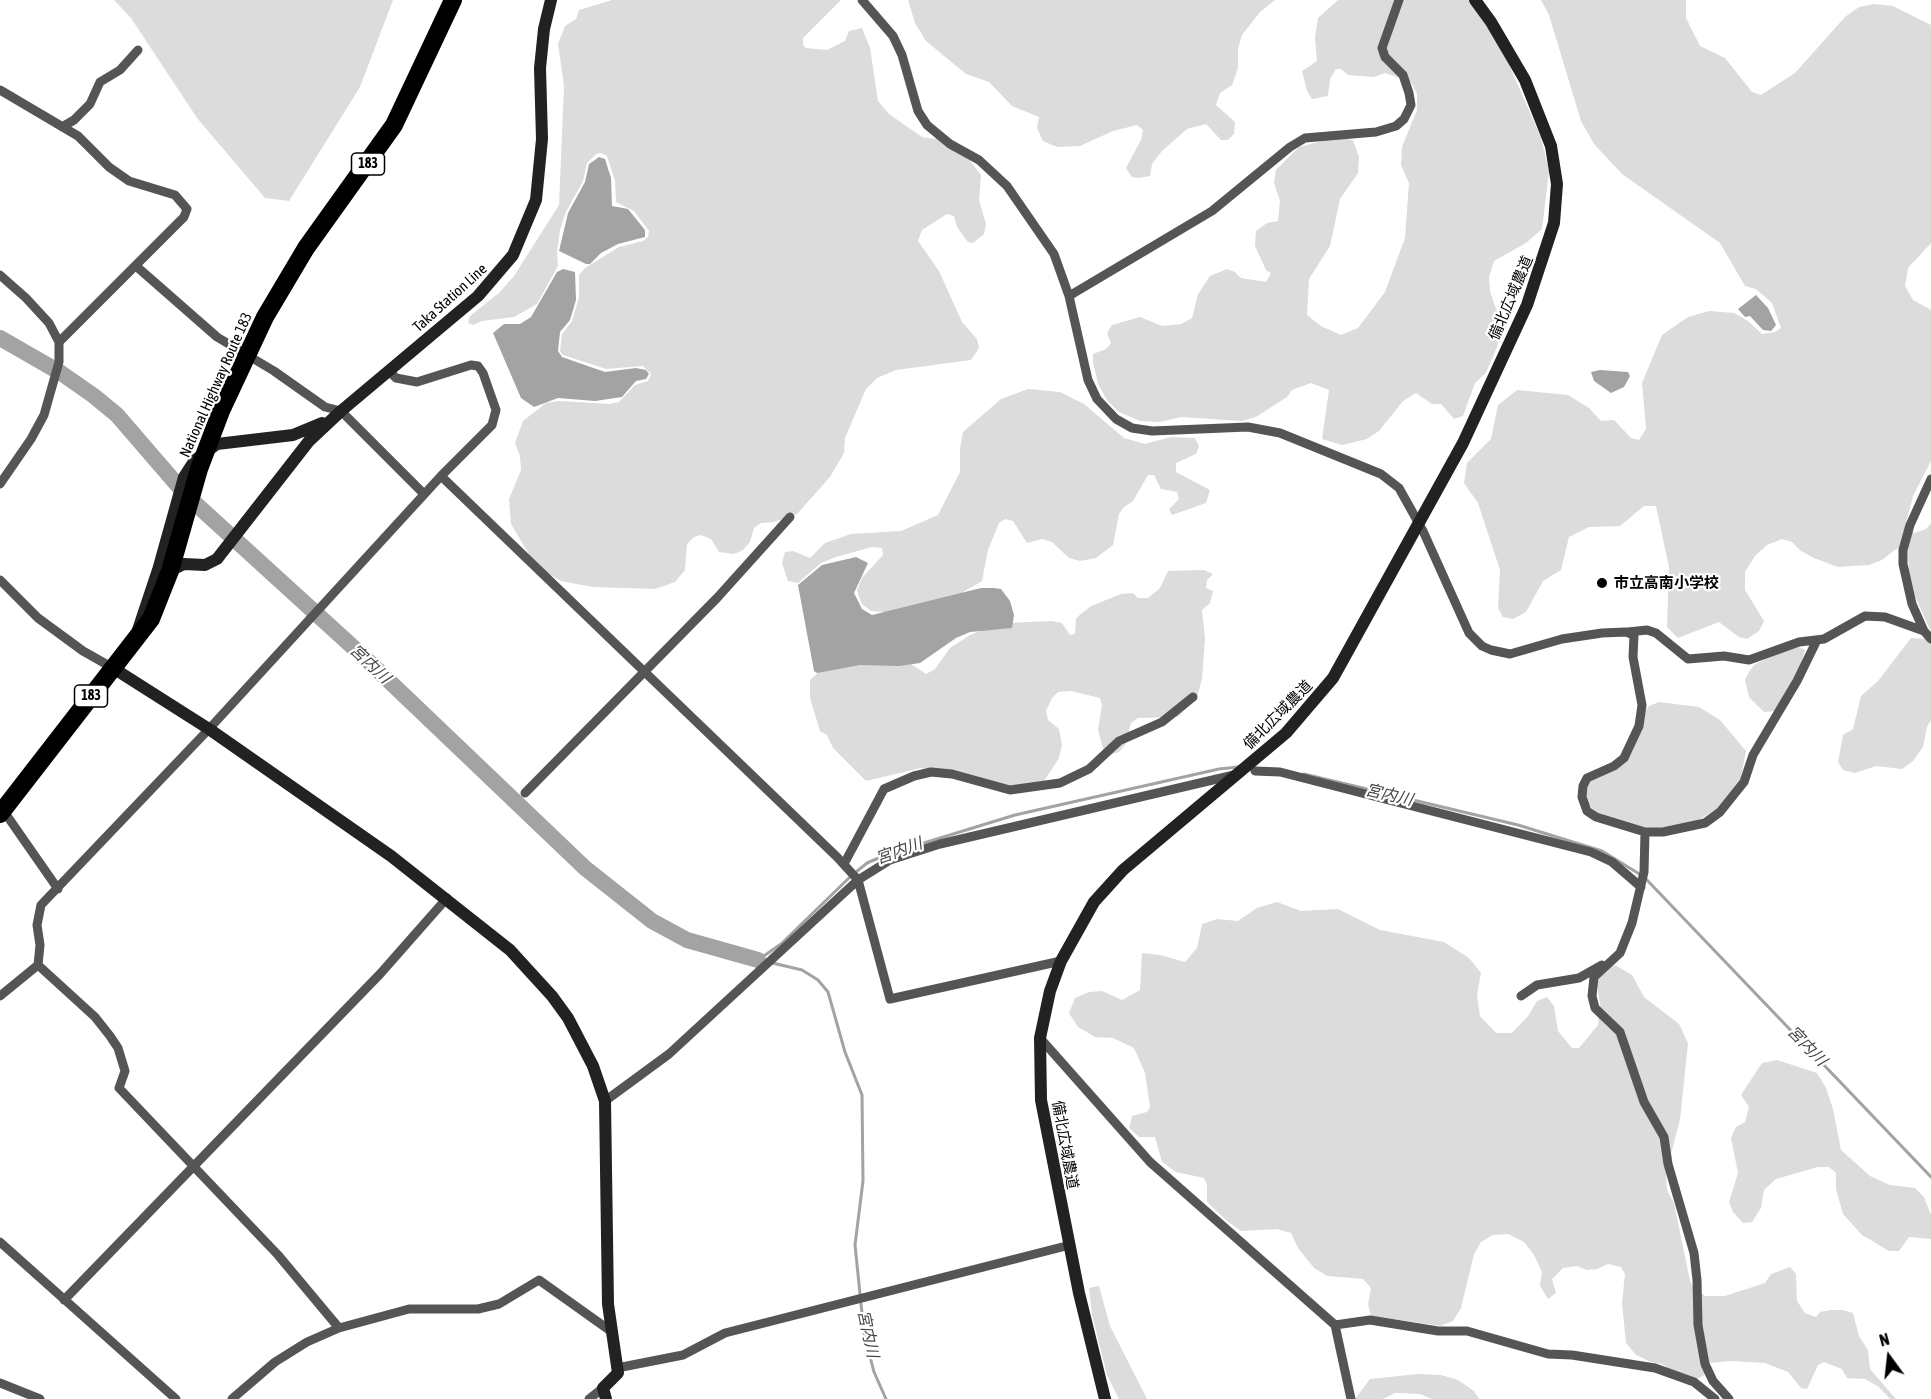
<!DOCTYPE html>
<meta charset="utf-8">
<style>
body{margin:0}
#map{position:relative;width:1931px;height:1399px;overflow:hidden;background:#fff;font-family:"Asap Condensed",sans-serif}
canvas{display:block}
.north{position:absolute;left:1859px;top:1327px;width:60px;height:60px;-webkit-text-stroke:4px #fff;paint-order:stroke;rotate:345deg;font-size:16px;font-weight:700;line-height:24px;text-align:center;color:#000}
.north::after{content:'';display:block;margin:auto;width:21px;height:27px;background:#000;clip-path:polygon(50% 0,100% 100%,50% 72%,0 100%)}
</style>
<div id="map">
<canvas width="1931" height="1399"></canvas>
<div class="north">N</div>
</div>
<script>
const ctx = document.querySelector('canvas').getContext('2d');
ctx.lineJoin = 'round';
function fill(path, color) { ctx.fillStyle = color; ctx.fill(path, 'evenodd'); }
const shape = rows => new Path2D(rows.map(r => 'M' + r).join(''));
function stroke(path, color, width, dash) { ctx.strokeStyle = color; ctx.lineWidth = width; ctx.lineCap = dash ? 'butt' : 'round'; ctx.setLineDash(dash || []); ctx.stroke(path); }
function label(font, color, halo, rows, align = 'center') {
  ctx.font = font + ' "Asap Condensed","Noto Sans JP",sans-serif'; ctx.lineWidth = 4.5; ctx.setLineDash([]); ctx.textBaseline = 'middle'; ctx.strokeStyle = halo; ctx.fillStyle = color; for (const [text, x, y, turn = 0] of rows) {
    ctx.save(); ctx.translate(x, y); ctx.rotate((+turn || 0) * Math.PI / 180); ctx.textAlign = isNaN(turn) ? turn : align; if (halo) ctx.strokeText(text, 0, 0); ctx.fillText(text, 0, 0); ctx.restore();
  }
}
const green = shape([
 [114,0,393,0,360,87,289,201,265,198,197,118,131,18],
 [612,0,841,0,803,38,803,45,806,48,827,50,845,41,849,31,862,28,870,48,878,101,889,114,922,137,937,139,968,158,981,175,979,200,986,224,984,234,973,243,968,242,957,227,954,216,947,214,922,230,918,241,939,271,962,322,977,339,979,348,971,360,896,370,877,378,866,389,845,438,844,453,830,477,797,514,774,522,761,523,754,528,750,542,743,550,734,554,719,552,711,539,701,535,694,537,687,544,685,570,675,582,655,589,593,587,561,581,544,571,530,556,511,524,509,499,521,470,520,456,515,443,523,421,546,403,559,401,610,404,619,402,635,385,648,381,651,374,643,366,606,369,563,355,560,351,562,334,572,321,579,297,579,275,585,268,619,247,643,241,648,237,649,231,634,211,616,202,615,181,607,156,601,153,596,154,587,163,583,181,566,212,560,230,557,252,558,266,537,304,514,317,482,321,473,325,468,323,470,316,500,292,514,276,559,205,564,86,558,44,565,26,576,19,579,10],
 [908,0,1275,0,1260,12,1242,35,1238,49,1238,68,1232,85,1220,93,1216,105,1235,122,1234,134,1228,140,1221,140,1206,124,1187,129,1162,151,1152,164,1150,176,1139,178,1132,177,1126,168,1141,140,1143,130,1137,125,1113,131,1080,146,1057,147,1043,141,1037,128,1039,117,1012,106,989,82,966,74,926,41,915,23],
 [1338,0,1469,0,1504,53,1541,138,1549,171,1542,229,1526,243,1494,261,1489,277,1490,291,1502,327,1497,347,1486,373,1475,383,1463,416,1454,419,1441,404,1432,404,1416,393,1403,401,1379,431,1367,439,1342,445,1322,439,1329,390,1311,383,1292,390,1287,397,1256,417,1242,421,1181,417,1160,422,1140,421,1119,412,1107,400,1098,384,1093,362,1093,354,1106,349,1111,343,1107,333,1112,325,1140,317,1162,326,1181,324,1192,318,1198,294,1210,276,1227,269,1235,272,1241,278,1266,282,1271,273,1266,270,1255,246,1256,231,1267,223,1278,221,1280,201,1274,183,1276,170,1299,147,1337,137,1353,140,1359,157,1358,173,1340,199,1330,246,1309,279,1307,315,1321,326,1341,335,1358,328,1385,292,1405,238,1409,183,1401,165,1402,147,1417,110,1417,94,1411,82,1385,73,1374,77,1348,75,1341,69,1336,69,1330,79,1328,96,1312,99,1307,91,1302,71,1317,61,1315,37,1318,18],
 [1541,0,1686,0,1686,18,1700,46,1725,58,1752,92,1761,95,1795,73,1845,17,1859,7,1874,4,1893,6,1931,25,1931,243,1908,268,1905,286,1913,300,1931,310,1931,461,1913,496,1905,527,1914,533,1926,529,1931,523,1931,632,1909,583,1908,548,1896,549,1882,560,1869,565,1838,567,1814,558,1801,551,1792,542,1782,539,1767,545,1755,556,1745,572,1745,590,1764,621,1759,631,1747,639,1739,637,1719,622,1678,638,1667,627,1669,567,1656,506,1644,506,1620,526,1589,527,1569,537,1561,570,1543,581,1526,612,1513,619,1503,617,1498,608,1500,570,1478,503,1464,483,1467,463,1491,439,1498,405,1517,390,1568,395,1589,408,1601,421,1614,420,1631,438,1639,440,1646,429,1642,383,1662,335,1688,317,1709,311,1734,313,1748,321,1762,334,1775,332,1781,328,1772,303,1756,289,1745,286,1720,243,1622,174,1594,144,1581,121,1549,15],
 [1028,389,1060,392,1084,404,1124,438,1145,444,1171,437,1195,438,1199,446,1196,454,1176,463,1176,472,1210,490,1206,503,1172,515,1169,509,1179,499,1177,492,1161,489,1154,475,1148,475,1133,501,1123,508,1119,514,1113,545,1096,558,1080,561,1069,558,1052,542,1042,539,1027,543,1013,521,1005,519,999,523,988,550,982,581,953,598,896,613,871,611,862,604,859,597,857,590,862,578,883,555,882,548,872,547,836,557,821,563,798,583,788,581,782,563,785,552,793,551,810,558,825,543,851,534,901,531,938,515,960,472,960,448,963,432,1001,399],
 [1204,570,1213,574,1207,580,1206,588,1213,591,1210,603,1202,610,1205,638,1202,679,1197,697,1178,717,1138,718,1131,723,1125,745,1119,752,1110,755,1103,748,1098,730,1102,705,1100,698,1071,691,1058,692,1052,698,1046,711,1048,720,1059,729,1062,745,1059,758,1044,781,1004,787,921,768,866,781,833,748,827,735,820,731,810,698,810,680,821,670,857,663,908,662,926,674,935,669,950,648,970,635,987,628,1007,623,1052,621,1062,623,1070,635,1075,634,1076,618,1091,606,1121,594,1133,593,1138,598,1148,598,1160,588,1168,571],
 [1931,633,1931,720,1927,727,1923,747,1913,761,1902,769,1876,766,1855,773,1843,770,1838,762,1843,735,1853,729,1861,696,1878,681,1911,638,1926,639],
 [1799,647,1805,650,1799,670,1775,711,1764,712,1749,697,1745,680,1749,672,1754,665,1777,653],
 [1659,702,1699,707,1720,720,1746,751,1740,782,1720,807,1692,824,1662,829,1642,827,1597,814,1585,799,1588,784,1594,777,1619,767,1643,714,1649,706],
 [1277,902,1301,911,1338,909,1380,930,1444,942,1469,958,1481,973,1477,995,1480,1016,1496,1033,1512,1033,1528,1016,1537,1001,1547,997,1554,1006,1558,1031,1572,1048,1579,1048,1598,1025,1600,1004,1596,978,1601,971,1615,965,1632,975,1644,997,1679,1024,1688,1043,1680,1120,1666,1172,1667,1190,1674,1203,1690,1281,1693,1287,1705,1296,1725,1296,1765,1283,1771,1274,1790,1267,1796,1274,1797,1301,1805,1313,1816,1317,1820,1312,1831,1310,1843,1310,1853,1313,1859,1336,1868,1350,1870,1369,1896,1399,1890,1399,1879,1387,1865,1379,1847,1378,1842,1369,1824,1362,1818,1365,1807,1389,1801,1388,1788,1372,1765,1363,1731,1361,1708,1363,1706,1374,1697,1379,1673,1371,1662,1364,1651,1362,1636,1355,1626,1343,1622,1303,1625,1274,1621,1267,1608,1264,1597,1269,1587,1270,1577,1266,1563,1268,1552,1279,1556,1293,1548,1299,1540,1286,1542,1272,1534,1255,1524,1242,1508,1234,1493,1235,1481,1242,1474,1254,1461,1308,1453,1321,1441,1326,1371,1316,1368,1304,1371,1288,1363,1279,1327,1276,1314,1268,1298,1248,1291,1233,1277,1229,1241,1231,1227,1221,1207,1202,1207,1185,1204,1178,1176,1172,1162,1162,1155,1137,1139,1137,1129,1128,1132,1116,1147,1112,1150,1107,1145,1073,1134,1048,1113,1038,1095,1037,1078,1027,1069,1013,1075,998,1089,992,1102,991,1122,1000,1140,990,1142,953,1160,955,1185,962,1197,948,1202,924,1217,919,1238,921,1257,908],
 [1777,1060,1817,1073,1826,1088,1833,1109,1841,1150,1870,1176,1890,1185,1915,1188,1924,1197,1931,1215,1931,1239,1909,1237,1899,1251,1889,1251,1862,1235,1843,1214,1836,1189,1836,1173,1829,1167,1818,1167,1776,1179,1764,1190,1761,1208,1752,1222,1743,1223,1733,1212,1729,1202,1738,1173,1731,1138,1736,1127,1745,1122,1749,1107,1741,1095,1762,1063],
 [1099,1286,1110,1326,1147,1399,1119,1399,1107,1375,1092,1315,1089,1288],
 [1418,1374,1441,1375,1458,1380,1474,1391,1479,1399,1432,1399,1420,1394,1395,1393,1383,1399,1355,1399,1370,1379]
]);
const water = shape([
 [599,157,605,159,611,178,612,206,628,209,645,230,645,237,618,244,601,253,590,264,586,264,559,251,568,213,585,182,589,164],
 [563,269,575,272,576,300,570,320,560,332,558,351,562,357,605,372,636,368,646,370,649,374,646,379,636,381,622,397,595,401,558,398,534,407,521,398,493,333,504,324,520,324,531,317,557,272],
 [1756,295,1768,308,1776,325,1771,331,1763,330,1750,316,1745,317,1738,309],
 [1600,370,1628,372,1630,376,1624,387,1611,393,1594,381,1591,372],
 [856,557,868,563,854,593,862,609,872,615,981,588,994,588,1001,589,1010,601,1014,615,1012,628,970,632,956,638,920,663,899,666,860,665,817,673,814,671,798,585,822,565]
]);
const stream = shape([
 [1304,774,1518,825,1602,851,1641,875],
 [1646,879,1931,1177],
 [758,960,781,944,850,877,867,863,888,854,1015,815,1219,769,1238,767],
 [760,960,802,970,818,980,828,992,845,1052,862,1095,863,1181,855,1245,864,1333,874,1372,886,1399]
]);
const river = shape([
 [0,338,61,373,94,396,117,415,186,495,366,659,585,868,652,921,687,940,758,960]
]);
const street = shape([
 [862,0,893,36,902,55,918,111,927,125,950,144,979,160,1007,186,1054,254,1069,296,1088,380,1097,399,1116,419,1132,428,1152,431,1248,427,1280,433,1381,474,1399,488,1423,531,1469,633,1482,646,1491,650,1510,654,1562,639,1602,633,1626,632,1634,635,1633,657,1642,705,1639,726,1624,758,1614,766,1587,778,1583,786,1582,797,1587,811,1596,817,1645,832,1663,832,1705,823,1720,812,1744,782,1753,755,1797,681,1816,642],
 [0,90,78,136,109,167,129,181,175,195,187,209,184,217,59,342],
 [62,127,74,120,90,104,100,82,120,70,138,50],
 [136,266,217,337,274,371,325,407,341,411,424,494],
 [0,275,26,298,49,323,59,342,59,362,44,415,31,439,0,484],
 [1069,296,1212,211,1290,147,1305,138,1376,132,1396,126,1404,119,1411,105,1409,93,1403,75,1385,57,1382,48,1399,0],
 [441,476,837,857,858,880,890,999,1061,961],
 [1931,479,1910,525,1903,550,1903,564,1912,604,1924,631,1931,639],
 [0,580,38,618,83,651,113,668],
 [1628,632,1647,630,1656,633,1688,659,1724,656,1749,660,1799,642,1824,639,1865,616,1885,617,1924,631],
 [1255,771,1280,772,1591,852,1612,862,1641,887],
 [525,793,717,598,790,517],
 [3,810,58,889],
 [1645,832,1644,872,1632,923,1620,953,1594,977,1592,996,1595,1008,1620,1032,1644,1102,1664,1137,1668,1164,1694,1253,1697,1280,1698,1325,1705,1364,1713,1381,1729,1399],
 [844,864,884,789,914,776,931,772,952,774,1010,790,1060,783,1089,769,1119,741,1162,722,1193,697],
 [38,965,40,945,37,925,41,905,209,729,441,476,492,425,496,410,483,373,478,366,471,365,417,382,396,378,389,371],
 [38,965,95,1017,110,1036,118,1048,125,1071,119,1088,278,1255,339,1328],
 [0,996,38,965],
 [1521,996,1537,985,1579,978,1602,965],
 [1040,1038,1150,1162,1335,1325,1351,1399],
 [605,1101,669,1054,858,880,890,860,940,844,1234,775],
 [0,1242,176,1399],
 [64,1300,380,974,447,898],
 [1335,1325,1370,1320,1438,1331,1467,1331,1548,1354,1572,1355,1655,1368,1694,1382,1715,1399],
 [617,1368,683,1355,725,1333,1070,1245],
 [0,1383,40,1399],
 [232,1399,275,1362,307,1342,339,1328,409,1309,478,1309,499,1304,539,1280,612,1332],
 [589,1399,603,1388]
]);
const secondary = shape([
 [170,571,184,564,205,565,217,559,309,441,341,411,478,296,513,255,536,200,542,139,540,68,544,29,551,0],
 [137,633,158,570,184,477,195,460,217,444,293,435,322,423],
 [113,668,209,729,391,856,510,950,552,996,568,1018,593,1066,605,1101,608,1304,618,1373,603,1388,606,1399],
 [1105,1399,1079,1293,1041,1100,1040,1038,1050,991,1061,961,1094,902,1123,870,1286,733,1333,678,1463,443,1527,305,1554,223,1557,184,1551,146,1525,80,1491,22,1475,0]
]);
const highway = shape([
 [0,814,151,619,170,571,199,469,221,411,265,317,306,248,394,125,453,0]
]);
const markers = [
 [1602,583,6,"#000"]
];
const shields = [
 [368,164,33],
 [91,696,33]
];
const shieldNames = [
 ["183",368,164],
 ["183",91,696]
];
const streetNames = [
 ["Taka Station Line",450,298,-42],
 ["備北広域農道",1511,298,-67],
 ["National Highway Route 183",216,385,-66],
 ["備北広域農道",1278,715,-45],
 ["備北広域農道",1065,1145,80]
];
const poiNames = [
 ["市立高南小学校",1614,583]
];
const waterNames = [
 ["宮内川",370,664,43],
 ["宮内川",1389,795,13],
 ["宮内川",899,851,-20],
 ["宮内川",1807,1046,46],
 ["宮内川",868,1334,78]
];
fill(green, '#dcdcdc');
fill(water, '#a3a3a3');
stroke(stream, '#a3a3a3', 3);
stroke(river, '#a3a3a3', 16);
stroke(street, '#555', 9);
stroke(secondary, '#222', 12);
stroke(highway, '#000', 18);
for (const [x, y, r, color] of markers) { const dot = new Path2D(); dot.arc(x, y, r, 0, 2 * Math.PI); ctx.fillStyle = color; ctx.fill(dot); stroke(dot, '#fff', 2); }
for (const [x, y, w] of shields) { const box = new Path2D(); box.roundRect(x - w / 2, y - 11, w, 22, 4.5); ctx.fillStyle = '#fff'; ctx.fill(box); stroke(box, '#000', 1.5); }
label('bold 14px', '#000', null, shieldNames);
label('15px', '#000', '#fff', streetNames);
label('bold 15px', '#000', '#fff', poiNames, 'left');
label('italic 16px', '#444', '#fff', waterNames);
</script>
